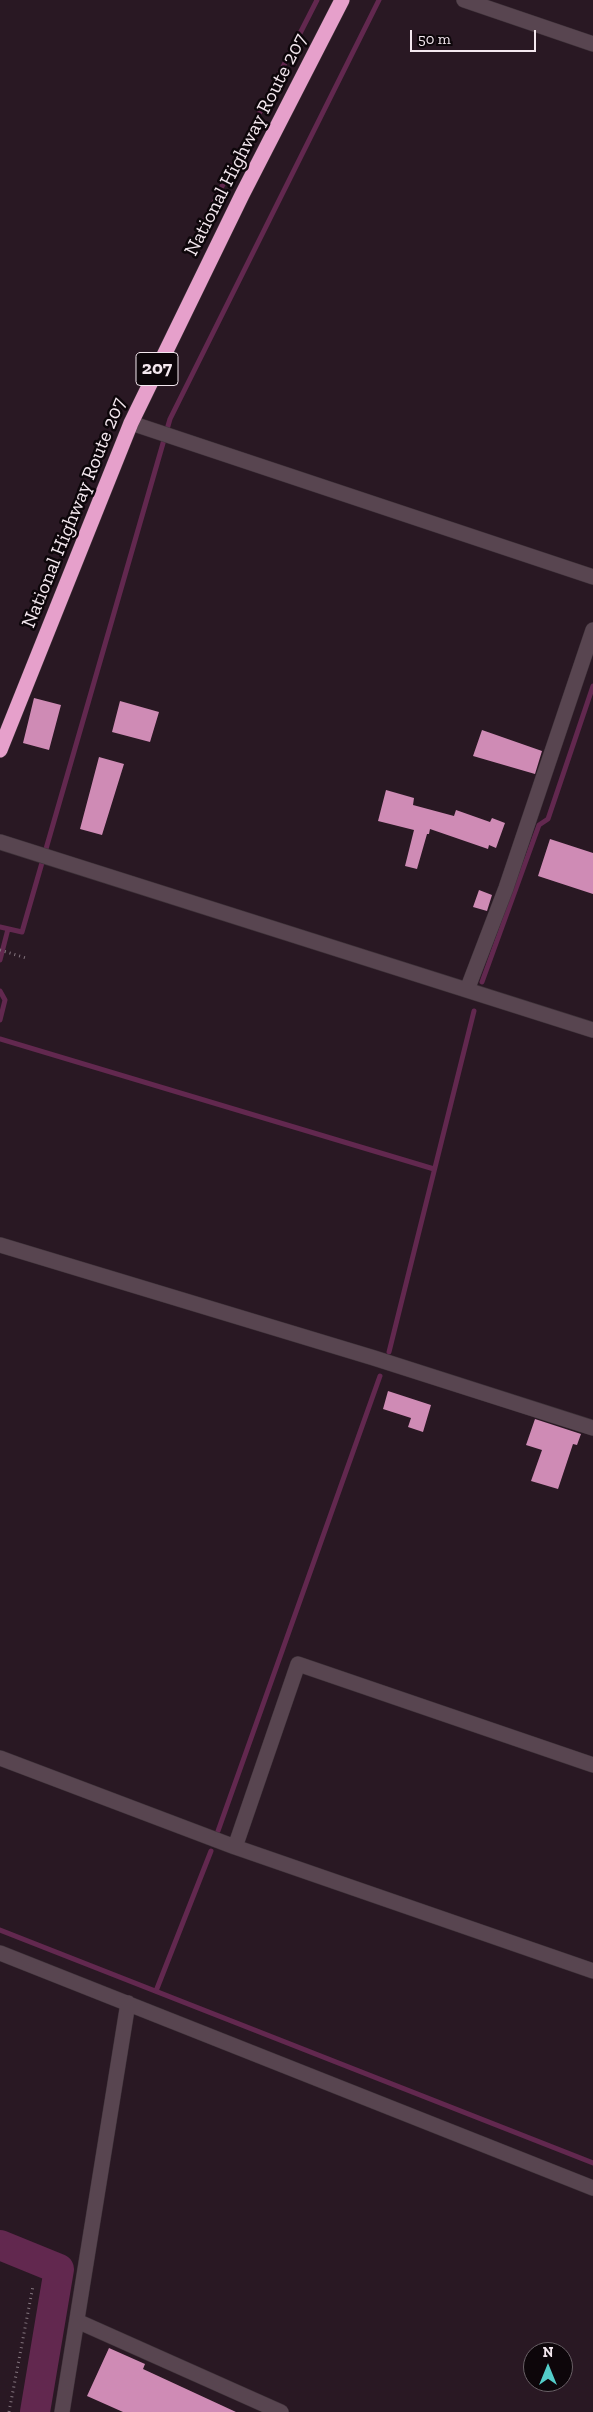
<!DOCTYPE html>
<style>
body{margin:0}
#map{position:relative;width:593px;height:2412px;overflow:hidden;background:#291823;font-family:"Zilla Slab",serif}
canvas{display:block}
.north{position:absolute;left:523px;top:2342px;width:50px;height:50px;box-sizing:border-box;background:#0d060a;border:1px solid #696066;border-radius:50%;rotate:0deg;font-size:14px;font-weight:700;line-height:20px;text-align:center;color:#f4e8ef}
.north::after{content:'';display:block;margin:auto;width:18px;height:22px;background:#53cdc9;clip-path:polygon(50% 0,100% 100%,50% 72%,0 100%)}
.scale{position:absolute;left:410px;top:30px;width:126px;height:22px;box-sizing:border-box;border:2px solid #f4e8ef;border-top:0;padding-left:6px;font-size:15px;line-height:18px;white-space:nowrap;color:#f4e8ef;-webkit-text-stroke:4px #0d060a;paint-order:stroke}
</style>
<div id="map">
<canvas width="593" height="2412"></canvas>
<div class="north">N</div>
<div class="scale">50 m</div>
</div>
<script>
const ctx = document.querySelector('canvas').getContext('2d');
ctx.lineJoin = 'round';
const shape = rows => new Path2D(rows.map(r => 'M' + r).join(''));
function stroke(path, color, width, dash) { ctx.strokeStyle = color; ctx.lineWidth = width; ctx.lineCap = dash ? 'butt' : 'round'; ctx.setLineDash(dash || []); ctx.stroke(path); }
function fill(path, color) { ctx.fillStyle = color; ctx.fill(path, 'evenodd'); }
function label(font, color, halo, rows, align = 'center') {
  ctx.font = font + ' "Zilla Slab",serif'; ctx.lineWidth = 5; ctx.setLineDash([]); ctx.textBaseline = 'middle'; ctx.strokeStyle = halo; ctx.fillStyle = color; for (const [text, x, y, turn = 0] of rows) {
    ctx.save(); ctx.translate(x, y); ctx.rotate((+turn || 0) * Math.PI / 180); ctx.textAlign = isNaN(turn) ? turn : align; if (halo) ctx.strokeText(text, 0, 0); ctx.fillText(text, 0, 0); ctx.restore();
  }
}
const stream = shape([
 [189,251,317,0],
 [0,927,22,932,170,419,379,0],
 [0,960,8,929],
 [482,982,539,825,548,819,593,686],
 [0,991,5,1000,0,1020],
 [0,1039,434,1169],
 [389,1352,474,1011],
 [218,1831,380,1376],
 [0,1930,593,2163],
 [156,1991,211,1851]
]);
const river = shape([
 [0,2245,59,2269,35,2412]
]);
const building = shape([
 [34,698,61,705,49,750,23,743],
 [120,701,159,712,150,742,112,732],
 [482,730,542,751,535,774,473,756],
 [99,757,124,764,102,835,80,829],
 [386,790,414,798,413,805,454,816,456,810,490,822,492,818,505,823,496,848,489,845,488,849,430,829,429,834,427,834,417,869,405,866,414,830,378,821],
 [550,839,593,853,593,894,538,876],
 [479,890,492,895,487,911,473,907],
 [388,1391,431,1405,423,1432,408,1427,411,1418,383,1409],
 [535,1419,581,1434,577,1445,573,1444,558,1489,531,1481,542,1450,526,1445],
 [109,2348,145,2364,143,2369,236,2412,123,2412,87,2396]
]);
const path = shape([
 [0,950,26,958],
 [9,2412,33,2286]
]);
const minor = shape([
 [464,0,593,44],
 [131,423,593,577],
 [0,842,593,1030],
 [467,990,506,888,593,630],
 [0,1245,374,1358,593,1428],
 [0,1758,235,1847,593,1971],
 [235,1847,298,1664,593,1765],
 [0,1953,593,2188],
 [77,2321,281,2412],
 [62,2412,128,2003]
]);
const highway = shape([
 [0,750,131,423,242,195,342,0]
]);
const shields = [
 [157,369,42]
];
const shieldNames = [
 ["207",157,369]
];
const streetNames = [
 ["National Highway Route 207",246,145,-63],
 ["National Highway Route 207",74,513,-68]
];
stroke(stream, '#62284f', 5);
stroke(river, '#62284f', 30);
fill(building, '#cf8bb5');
stroke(minor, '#3e3239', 16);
stroke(highway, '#3e3239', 16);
stroke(path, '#83757e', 3, [1, 4]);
stroke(minor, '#584550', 15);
stroke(highway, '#e6a0cb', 15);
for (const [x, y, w] of shields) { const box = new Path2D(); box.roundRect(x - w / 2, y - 16.5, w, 33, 4); ctx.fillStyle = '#0d060a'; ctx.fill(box); stroke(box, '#f4e8ef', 1); }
label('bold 19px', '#f4e8ef', null, shieldNames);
label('20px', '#f4e8ef', '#0d060a', streetNames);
</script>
